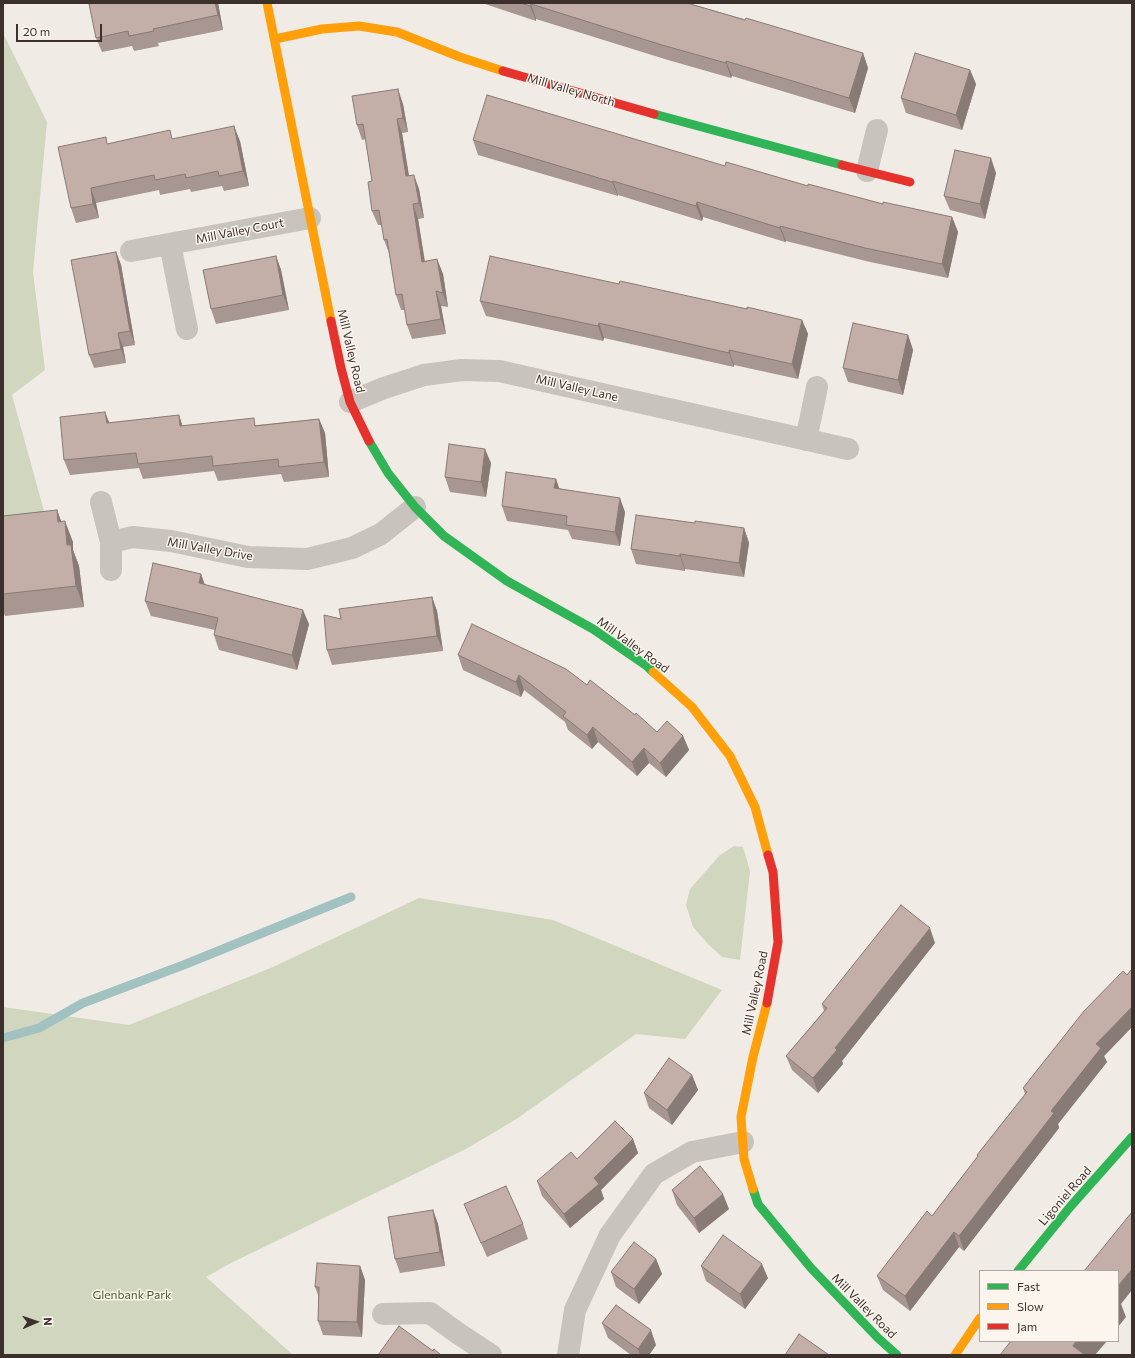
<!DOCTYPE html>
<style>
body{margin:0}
#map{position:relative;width:1135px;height:1358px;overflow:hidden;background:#f0ebe5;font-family:Commissioner,sans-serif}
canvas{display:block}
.frame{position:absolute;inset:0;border:4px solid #3b302b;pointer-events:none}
.legend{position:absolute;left:979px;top:1270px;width:140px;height:72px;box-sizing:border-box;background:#fbf5ee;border:1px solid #aea6a0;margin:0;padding:5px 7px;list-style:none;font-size:12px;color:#3b302b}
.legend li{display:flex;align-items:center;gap:8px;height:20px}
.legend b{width:20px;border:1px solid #aea6a0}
.north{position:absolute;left:16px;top:1302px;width:40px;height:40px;-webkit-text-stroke:3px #fbf5ee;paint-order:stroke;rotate:88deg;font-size:11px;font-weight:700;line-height:16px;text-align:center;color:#3b302b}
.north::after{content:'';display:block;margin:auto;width:14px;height:18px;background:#3b302b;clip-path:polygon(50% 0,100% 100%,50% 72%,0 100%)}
.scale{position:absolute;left:16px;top:24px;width:86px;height:18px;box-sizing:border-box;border:2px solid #3b302b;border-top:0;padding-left:5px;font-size:12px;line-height:14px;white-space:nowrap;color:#3b302b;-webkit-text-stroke:3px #fbf5ee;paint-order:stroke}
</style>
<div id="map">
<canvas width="1135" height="1358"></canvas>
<div class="frame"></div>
<ul class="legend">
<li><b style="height:5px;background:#30b455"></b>Fast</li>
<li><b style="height:5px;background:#ff9f0a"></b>Slow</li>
<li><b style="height:5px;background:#e5322d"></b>Jam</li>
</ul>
<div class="north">N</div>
<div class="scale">20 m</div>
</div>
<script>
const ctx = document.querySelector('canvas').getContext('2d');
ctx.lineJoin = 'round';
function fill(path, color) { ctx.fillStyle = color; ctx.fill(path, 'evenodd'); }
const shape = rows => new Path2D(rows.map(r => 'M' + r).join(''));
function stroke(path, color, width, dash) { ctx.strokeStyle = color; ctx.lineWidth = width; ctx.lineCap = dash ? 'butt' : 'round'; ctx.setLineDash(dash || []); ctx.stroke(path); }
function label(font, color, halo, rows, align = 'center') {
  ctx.font = font + ' Commissioner,sans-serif'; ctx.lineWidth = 3; ctx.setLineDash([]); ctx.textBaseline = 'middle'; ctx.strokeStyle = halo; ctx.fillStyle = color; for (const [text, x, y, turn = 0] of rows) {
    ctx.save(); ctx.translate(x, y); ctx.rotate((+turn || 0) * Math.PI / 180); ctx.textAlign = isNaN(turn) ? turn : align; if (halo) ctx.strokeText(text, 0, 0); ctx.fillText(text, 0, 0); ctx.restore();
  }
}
const green = shape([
 [3,33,47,122,33,272,45,370,12,395,44,511,3,530],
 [734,846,743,847,750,871,740,960,722,957,708,944,693,927,686,905,690,889,720,855],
 [419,898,553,920,722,990,685,1039,636,1034,518,1118,466,1149,231,1263,206,1277,293,1355,3,1355,3,1007,129,1025,273,967]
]);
const stream = shape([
 [3,1038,39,1028,83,1003,186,964,351,897]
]);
const street = shape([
 [867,171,877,130],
 [170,244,187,329],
 [131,251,310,218],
 [350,402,384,388,424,375,462,370,499,371,848,449],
 [806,440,817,387],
 [101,502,111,542,111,570],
 [111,542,133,537,171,541,248,557,307,559,352,548,381,534,415,507],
 [383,1314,430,1313,459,1334,491,1355],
 [568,1355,575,1310,610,1235,654,1174,692,1152,743,1142]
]);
const fast = shape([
 [654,114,842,165],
 [369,441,388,473,415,507,444,536,507,581,593,629,647,666,653,672],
 [753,1189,758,1204,811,1268,878,1338,897,1355],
 [1018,1271,1070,1207,1132,1137]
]);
const slow = shape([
 [267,3,331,321],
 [275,39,322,29,359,26,397,32,460,57,503,71],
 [653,672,692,707,730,756,755,807,768,855],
 [753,1189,744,1159,741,1117,753,1057,767,1003],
 [955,1355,980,1318]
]);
const jam = shape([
 [503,71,654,114],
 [842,165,910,182],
 [331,321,341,368,350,402,369,441],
 [767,1003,778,942,773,872,768,855]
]);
const wall = shape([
 [95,3,218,3,223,30,158,43,159,46,134,51,132,46,102,52,96,38],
 [482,3,687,3,863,53,868,68,855,113,732,76,731,78,668,60,536,19,536,21],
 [970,70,976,84,962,130,906,113,901,98],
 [403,104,408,132,402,133,409,175,419,189,424,218,418,219,425,261,437,259,443,274,448,307,441,306,446,334,412,339,407,325,405,310,401,310,396,295,389,253,384,240,382,225,378,225,372,211,372,181,366,139,362,140,357,125],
 [173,139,240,141,249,186,224,191,222,186,191,192,190,189,160,195,159,190,96,203,99,218,76,223,71,208,108,144],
 [473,140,725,166,808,186,883,204,952,217,958,232,948,278,870,262,786,241,785,242,703,217,702,221,618,195,618,196,478,155],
 [996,173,985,219,950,210,944,196],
 [116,252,121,265,135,345,123,347,126,363,94,368,89,355],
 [276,256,281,270,289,310,216,324,211,309],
 [619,284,747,309,802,320,808,334,798,379,734,365,734,367,604,338,603,341,486,316,480,301],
 [908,335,913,350,903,395,848,382,843,368],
 [105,412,109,423,179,415,182,426,257,425,319,419,325,433,329,477,284,482,281,474,218,481,214,471,143,479,139,468,70,475,64,460],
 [491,463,486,497,450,492,445,477],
 [556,479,559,488,625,512,620,546,572,539,568,530,507,521,502,506],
 [57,510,61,521,73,542,73,550,79,566,84,607,5,616,3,611,3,516],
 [695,523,744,528,749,543,744,577,685,569,685,571,636,564,631,549],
 [201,574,205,585,309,624,297,670,219,650,214,635,215,630,151,616,145,601],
 [432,597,437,611,443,651,332,665,327,650,341,619],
 [458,655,587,685,635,715,657,732,683,736,689,750,666,777,649,763,637,776,598,742,592,749,568,730,565,722,524,690,521,697,463,670],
 [935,943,842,1061,843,1064,818,1093,792,1070,786,1056,824,1011,822,1004],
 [1132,969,1132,1027,1104,1056,1107,1062,1058,1124,1059,1128,964,1251,959,1247,910,1311,883,1290,877,1276,932,1216,977,1157,977,1155,1025,1094,1023,1088],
 [692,1075,698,1090,672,1125,649,1108,644,1093],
 [633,1139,638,1153,601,1190,604,1199,570,1228,542,1196,537,1181],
 [672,1190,729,1209,699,1233,677,1205],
 [464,1204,523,1224,528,1239,487,1257,470,1218],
 [433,1210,438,1224,445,1266,400,1273,395,1259],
 [656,1259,662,1274,639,1304,616,1287,611,1272],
 [360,1266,365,1280,362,1337,323,1335,318,1321,318,1295,315,1287],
 [701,1266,768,1278,745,1309,706,1281],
 [602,1323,656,1345,649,1355,631,1355,608,1338]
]);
const shadedWall = shape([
 [215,3,218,3,223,30,218,15],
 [531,4,536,19,536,21,530,6],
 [863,53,868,68,855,113,849,98],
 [726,61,732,76,731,78,726,63],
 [970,70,976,84,962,130,956,115],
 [398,89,403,104,408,132,403,118],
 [397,119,402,133,411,190,406,176],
 [234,126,240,141,249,186,243,171],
 [991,158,996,173,985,219,980,204],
 [414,175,419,189,424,218,419,203],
 [613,181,618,195,618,196,612,182],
 [91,188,96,203,99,218,93,204],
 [697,202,703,217,702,221,696,206],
 [413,204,418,219,427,277,422,262],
 [952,217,958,232,948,278,942,264],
 [780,226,786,241,785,242,780,228],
 [116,252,121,265,135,345,130,331],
 [276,256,281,270,289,310,283,295],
 [437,259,443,274,448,307,443,293],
 [436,291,441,306,446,334,441,319],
 [802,320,808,334,798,379,792,364],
 [599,323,604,338,603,341,598,326],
 [118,333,123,347,126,363,121,349],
 [908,335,913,350,903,395,898,380],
 [729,350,734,365,734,367,729,353],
 [105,412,111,427,107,423],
 [179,415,184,430,180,426],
 [319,419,325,433,329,477,324,462],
 [485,449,491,463,486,497,481,482],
 [556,479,561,494,554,488],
 [620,498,625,512,620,546,615,532],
 [57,510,65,532,58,522],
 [65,521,73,542,73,550,79,566,84,607,76,586,67,545],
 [744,528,749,543,744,577,739,563],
 [680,554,685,569,685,571,680,556],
 [201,574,206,589,199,583],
 [432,597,437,611,443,651,437,636],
 [303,610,309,624,297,670,292,655],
 [519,675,524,690,521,697,516,682],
 [593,727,598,742,592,749,587,735],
 [683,736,689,750,666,777,660,763],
 [644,748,649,763,637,776,632,762],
 [930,928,935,943,842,1061,843,1064,818,1093,813,1078,835,1048],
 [1132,1007,1132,1027,1104,1056,1107,1062,1058,1124,1059,1128,964,1251,959,1236,1096,1044],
 [692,1075,698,1090,672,1125,667,1110],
 [633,1139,638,1153,601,1190,604,1199,570,1228,564,1214,594,1178],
 [723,1194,729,1209,699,1233,694,1218],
 [433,1210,438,1224,445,1266,440,1252],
 [954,1232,959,1247,910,1311,905,1296],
 [656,1259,662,1274,639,1304,634,1289],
 [762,1264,768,1278,745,1309,740,1294],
 [360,1266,365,1280,362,1337,357,1322],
 [1132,1269,1132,1290,1121,1304,1126,1317,1118,1327,1118,1286],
 [651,1330,656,1345,649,1355,640,1355,638,1349],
 [1076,1341,1107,1341,1095,1355,1076,1355,1073,1346]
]);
const building = shape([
 [95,3,215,3,218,15,153,29,154,31,129,36,128,31,96,38,89,4,95,3],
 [521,3,687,3,745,20,746,18,863,53,849,98,726,61,726,63,662,45,531,4,530,6,521,3],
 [915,53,970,70,956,115,901,98,915,53],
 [398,89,403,118,397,119,406,176,414,175,419,203,413,204,422,262,437,259,443,293,436,291,441,319,407,325,402,294,396,295,387,239,384,240,379,210,372,211,368,182,372,181,363,124,357,125,352,96,398,89],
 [487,95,725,166,726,162,808,186,808,184,883,204,883,202,952,217,942,264,865,248,780,226,780,228,697,202,696,206,613,181,612,182,473,140,487,95],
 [234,126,243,171,219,176,218,171,186,178,185,174,155,180,154,175,91,188,93,204,71,208,58,147,106,137,107,144,170,130,172,139,234,126],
 [955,150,991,158,980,204,944,196,955,150],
 [116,252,130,331,118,333,121,349,89,355,71,260,116,252],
 [276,256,283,295,211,309,203,270,276,256],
 [490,256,619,284,620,281,747,309,747,307,802,320,792,364,729,350,729,353,599,323,598,326,480,301,490,256],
 [853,323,908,335,898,380,843,368,853,323],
 [105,412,107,423,179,415,180,426,254,418,255,426,319,419,324,462,279,467,278,459,213,466,212,456,138,464,136,453,64,460,60,417,105,412],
 [449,444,485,449,481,482,445,477,449,444],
 [506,472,556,479,554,488,620,498,615,532,566,525,567,516,502,506,506,472],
 [57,510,58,522,65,521,67,545,71,545,76,586,3,594,3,516,57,510],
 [636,515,695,523,695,521,744,528,739,563,680,554,680,556,631,549,636,515],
 [153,563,201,574,199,583,303,610,292,655,214,635,218,618,145,601,153,563],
 [432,597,437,636,327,650,324,615,341,619,339,609,432,597],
 [472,624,566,669,587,685,590,680,635,715,636,713,657,732,667,721,683,736,660,763,644,748,632,762,593,727,587,735,563,716,566,712,519,675,516,682,458,655,472,624],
 [901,905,930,928,835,1048,837,1050,813,1078,786,1056,827,1008,822,1004,901,905],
 [1132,969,1132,1007,1096,1044,1101,1048,1051,1111,1054,1113,959,1236,954,1232,905,1296,877,1276,927,1211,932,1216,978,1156,977,1155,1027,1092,1023,1088,1084,1011,1123,971,1127,975,1132,969],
 [669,1058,692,1075,667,1110,644,1093,669,1058],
 [615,1121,633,1139,594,1178,599,1184,564,1214,537,1181,571,1152,577,1159,615,1121],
 [700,1166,723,1194,694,1218,672,1190,700,1166],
 [506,1186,523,1224,481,1243,464,1204,506,1186],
 [433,1210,440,1252,395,1259,388,1217,433,1210],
 [1132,1212,1132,1269,1118,1286,1118,1271,1084,1271,1132,1212],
 [723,1235,762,1264,740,1294,701,1266,723,1235],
 [634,1242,656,1259,634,1289,611,1272,634,1242],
 [317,1263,360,1266,357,1322,318,1321,319,1287,315,1287,317,1263],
 [616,1305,651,1330,638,1349,602,1323,616,1305],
 [399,1326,433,1351,434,1349,441,1355,378,1355,399,1326],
 [799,1334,829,1355,785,1355,799,1334],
 [1011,1341,1076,1341,1073,1346,1085,1355,1000,1355,1011,1341]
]);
const streetNames = [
 ["Mill Valley North",571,90,16],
 ["Mill Valley Court",240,231,-11],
 ["Mill Valley Road",351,351,77],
 ["Mill Valley Lane",577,388,13],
 ["Mill Valley Drive",210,549,10],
 ["Mill Valley Road",633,645,36],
 ["Mill Valley Road",755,993,-78],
 ["Ligoniel Road",1065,1196,-49],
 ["Mill Valley Road",864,1306,45]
];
const parkNames = [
 ["Glenbank Park",132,1295]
];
fill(green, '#d1d6bf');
stroke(stream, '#a1c2c1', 9);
stroke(street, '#c9c3be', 22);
stroke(fast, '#30b455', 9);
stroke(slow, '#ff9f0a', 9);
stroke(jam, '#e5322d', 9);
fill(wall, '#a89690');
fill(shadedWall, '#887a75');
fill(building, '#c3afa7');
stroke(building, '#887a75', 1);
label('12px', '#3b302b', '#fbf5ee', streetNames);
label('12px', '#4a5a2e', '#fbf5ee', parkNames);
</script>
